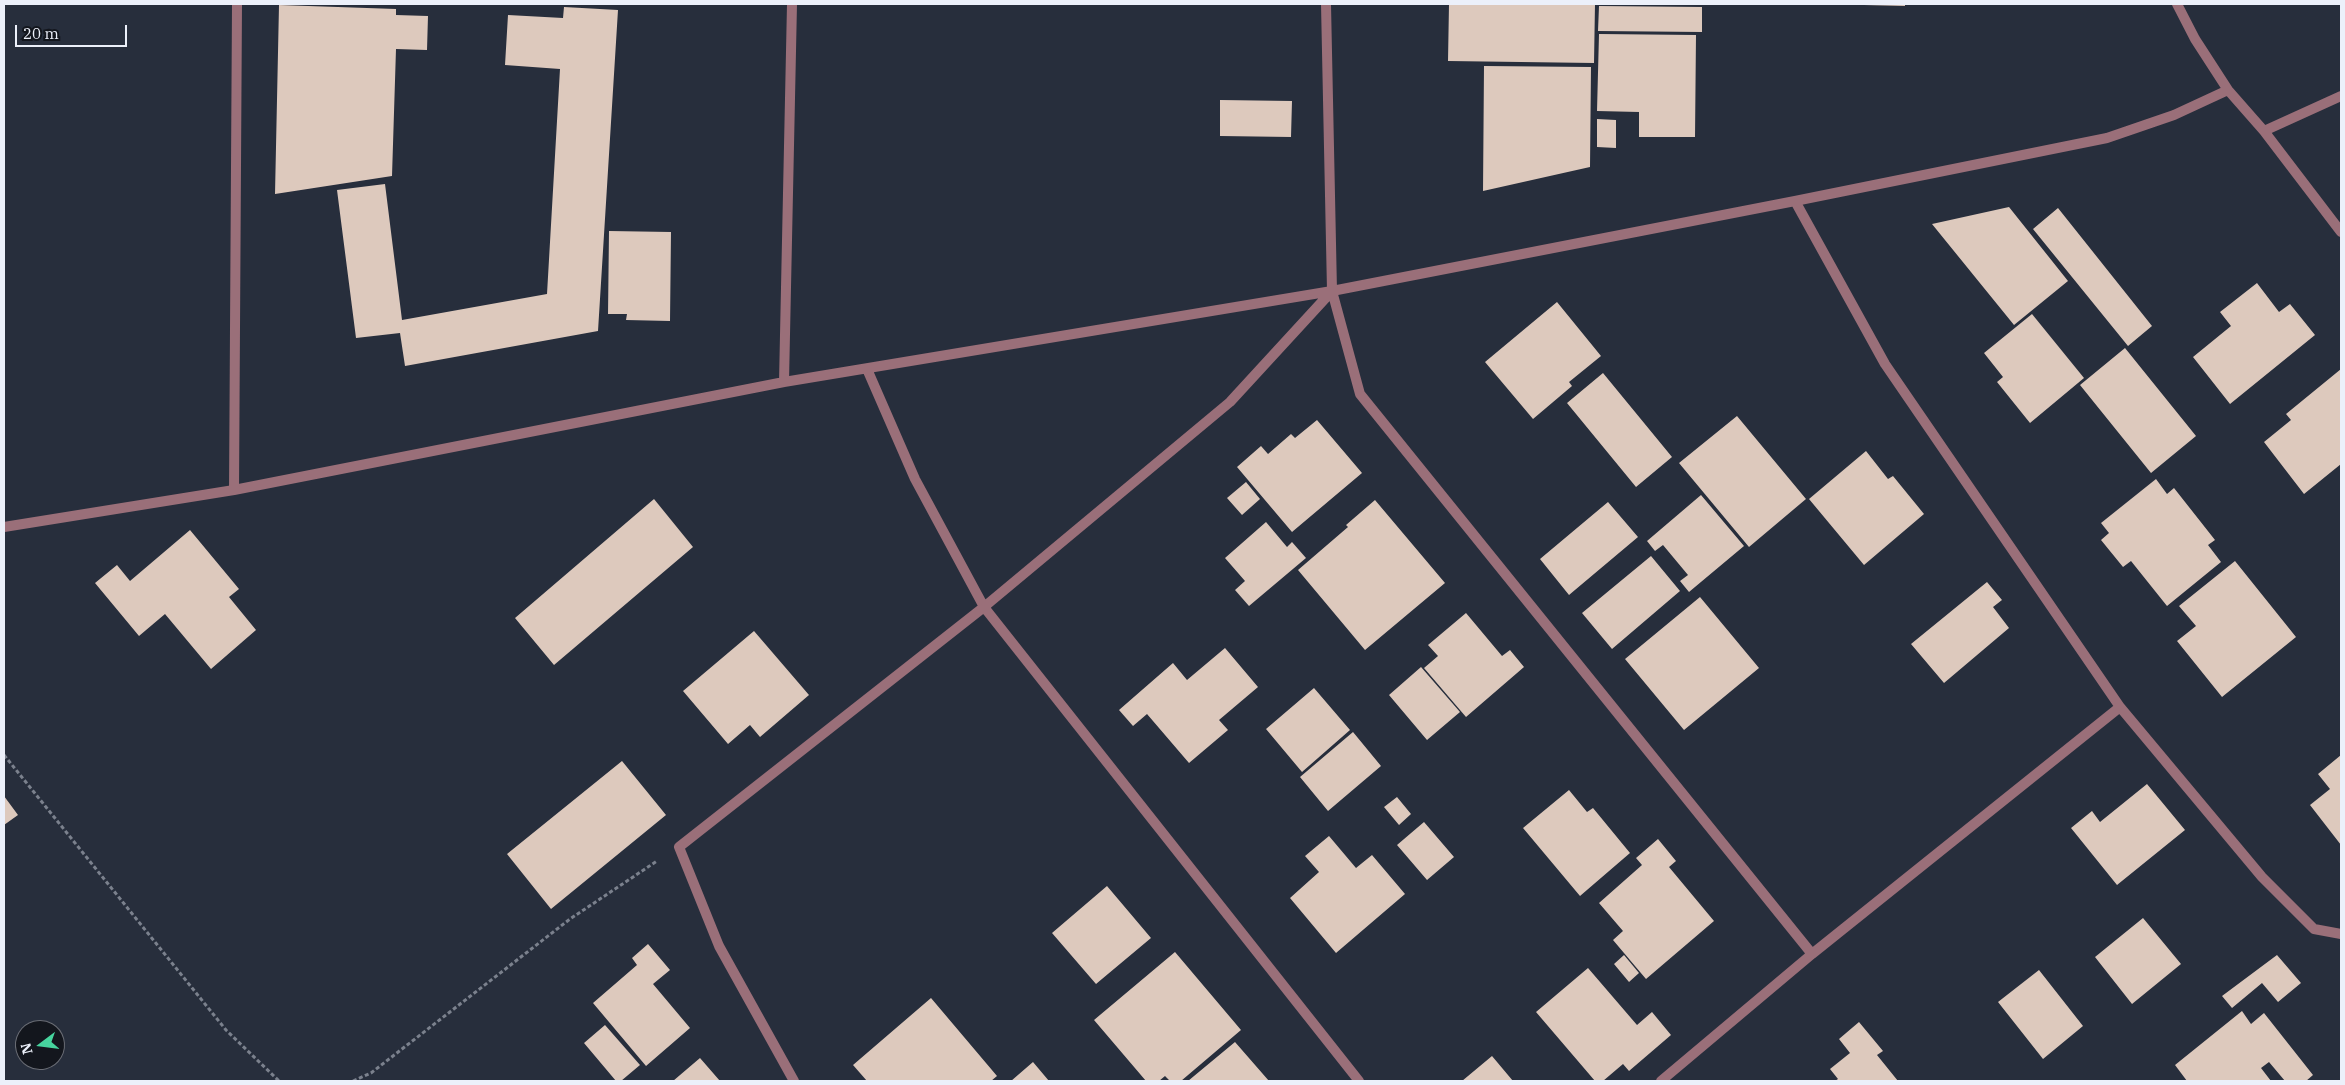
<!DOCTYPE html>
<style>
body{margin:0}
#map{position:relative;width:2345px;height:1085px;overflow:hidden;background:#272e3c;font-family:"IBM Plex Serif",serif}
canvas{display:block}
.frame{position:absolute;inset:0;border:5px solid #ecf0fa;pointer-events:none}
.north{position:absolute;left:15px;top:1020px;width:50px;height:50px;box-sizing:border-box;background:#13161d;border:1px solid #6a6d75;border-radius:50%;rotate:255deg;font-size:14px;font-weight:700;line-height:20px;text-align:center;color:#ecf0fa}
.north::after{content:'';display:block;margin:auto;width:18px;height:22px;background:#46d49e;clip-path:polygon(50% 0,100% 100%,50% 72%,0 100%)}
.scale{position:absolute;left:15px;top:25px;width:112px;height:22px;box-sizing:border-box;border:2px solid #ecf0fa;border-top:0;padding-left:6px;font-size:15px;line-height:18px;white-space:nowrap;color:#ecf0fa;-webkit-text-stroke:4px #13161d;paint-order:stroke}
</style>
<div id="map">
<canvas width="2345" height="1085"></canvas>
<div class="frame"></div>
<div class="north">N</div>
<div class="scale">20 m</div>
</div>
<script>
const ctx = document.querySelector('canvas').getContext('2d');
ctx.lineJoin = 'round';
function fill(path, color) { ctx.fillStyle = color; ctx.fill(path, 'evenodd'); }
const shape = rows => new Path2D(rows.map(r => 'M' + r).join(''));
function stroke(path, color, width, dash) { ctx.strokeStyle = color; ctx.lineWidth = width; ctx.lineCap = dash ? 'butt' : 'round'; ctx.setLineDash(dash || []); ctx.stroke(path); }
const building = shape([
 [1449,4,1595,4,1594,63,1448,61],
 [1864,4,1905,4,1905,6,1864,5],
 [279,5,396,9,396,15,428,16,427,50,396,49,392,176,275,194],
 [1599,6,1702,7,1702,32,1598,31],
 [564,7,618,10,598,331,405,366,400,333,356,338,337,190,385,184,402,320,547,294,560,69,505,65,508,15,563,18],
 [1599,34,1696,35,1695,137,1639,137,1639,112,1597,111],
 [1484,66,1591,67,1590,167,1483,191],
 [1220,100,1292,101,1291,137,1220,136],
 [1597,119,1616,120,1616,148,1597,147],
 [2009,207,2068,281,2014,325,1932,224],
 [2058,208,2152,326,2128,346,2033,229],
 [609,231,671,232,670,321,626,320,627,314,608,314],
 [2257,283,2279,312,2290,304,2315,335,2230,404,2193,357,2231,326,2220,312],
 [1557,302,1601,356,1569,382,1572,386,1533,419,1485,362],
 [2032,314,2084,378,2030,423,1997,382,2003,377,1984,353],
 [2125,348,2196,436,2151,473,2080,385],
 [2341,369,2341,464,2304,494,2264,442,2291,420,2286,414],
 [1603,373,1672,457,1636,487,1567,403],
 [1737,416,1806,499,1749,547,1679,463],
 [1317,420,1362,473,1292,532,1237,467,1261,446,1268,454,1291,434,1295,438],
 [1866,451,1888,479,1893,476,1924,514,1864,565,1809,499],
 [2156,479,2167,494,2174,488,2215,540,2208,545,2221,562,2167,606,2131,561,2123,567,2101,540,2109,533,2101,523],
 [1246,482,1260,499,1242,515,1227,498],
 [1701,495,1744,546,1689,592,1680,581,1688,575,1663,545,1655,551,1647,541],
 [654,499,693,547,554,665,515,618],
 [1375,500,1445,583,1365,650,1298,570,1348,527,1346,525],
 [1608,502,1638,537,1569,595,1540,559],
 [1266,522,1287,547,1292,542,1306,558,1249,606,1235,590,1245,581,1225,558],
 [190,530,239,589,229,597,256,630,211,669,165,614,139,636,95,583,117,565,130,581],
 [1651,556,1680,591,1612,649,1582,613],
 [2235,561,2296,637,2222,697,2177,641,2196,626,2179,606],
 [1987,582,2002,600,1993,607,2009,628,1944,683,1911,644],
 [1700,597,1759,668,1684,730,1625,659],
 [1466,613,1502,656,1510,650,1524,667,1466,717,1424,668,1438,656,1428,645],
 [754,631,809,695,760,737,750,725,728,744,683,691],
 [1225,648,1258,687,1219,720,1228,730,1189,763,1147,714,1133,726,1119,710,1173,663,1187,680],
 [1421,667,1460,712,1427,740,1389,695],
 [1314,688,1350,730,1302,772,1266,729],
 [1353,732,1381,766,1328,811,1300,777],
 [2341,755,2341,845,2310,805,2330,789,2318,774],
 [622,761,666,815,551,909,507,854],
 [2147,784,2185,830,2117,885,2071,828,2092,811,2100,822],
 [1569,790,1587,812,1593,808,1630,853,1580,896,1523,828],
 [4,796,18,815,4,825],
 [1397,797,1411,814,1399,825,1384,807],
 [1424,822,1454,857,1427,880,1397,845],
 [1329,836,1356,868,1372,855,1405,894,1336,953,1290,898,1319,872,1305,856],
 [1658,839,1676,861,1669,867,1714,921,1646,979,1613,940,1623,931,1599,903,1642,865,1636,858],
 [1107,886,1151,938,1096,984,1052,933],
 [2143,918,2181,964,2132,1004,2095,957],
 [648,944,670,970,653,984,690,1028,646,1066,593,1003,637,965,632,958],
 [1175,952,1241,1030,1181,1081,1170,1081,1165,1076,1159,1081,1146,1081,1094,1020],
 [1624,955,1639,973,1629,982,1614,964],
 [2277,955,2301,983,2278,1002,2262,983,2232,1008,2222,996],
 [1588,968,1637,1025,1652,1012,1671,1035,1629,1071,1623,1064,1603,1081,1595,1081,1536,1012],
 [2039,970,2083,1026,2043,1059,1998,1002],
 [931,998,997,1076,991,1081,867,1081,853,1065],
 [2242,1011,2251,1024,2264,1013,2313,1075,2306,1081,2285,1081,2269,1062,2261,1068,2271,1081,2187,1081,2175,1065],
 [1859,1022,1883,1051,1877,1055,1898,1081,1835,1081,1838,1079,1830,1069,1850,1053,1839,1039],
 [605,1025,640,1065,621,1081,616,1081,584,1043],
 [1235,1042,1269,1081,1188,1081],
 [1492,1056,1513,1081,1462,1081],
 [700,1058,720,1081,673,1081],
 [1033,1062,1049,1081,1011,1081]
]);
const path = shape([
 [4,755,226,1030,279,1081],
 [353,1081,371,1073,570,919,657,861]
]);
const street = shape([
 [1326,4,1332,291,1360,394,1812,954],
 [2177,4,2195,39,2228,90,2264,131,2341,232],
 [2264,131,2341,96],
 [1795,201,1885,364,2120,707,2262,877,2314,929,2341,934],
 [867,369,915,479,984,607,1359,1081],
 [784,382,792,4],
 [234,490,237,4],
 [4,527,234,490,784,382,1332,291,1795,201,2107,138,2174,115,2228,90],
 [794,1081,719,946,679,847,984,607,1230,402,1332,291],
 [1661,1081,1812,954,2120,707]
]);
fill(building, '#ddc9bd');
stroke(path, '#7b818d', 3, [4, 2.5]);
stroke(street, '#9a6f79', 10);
</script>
